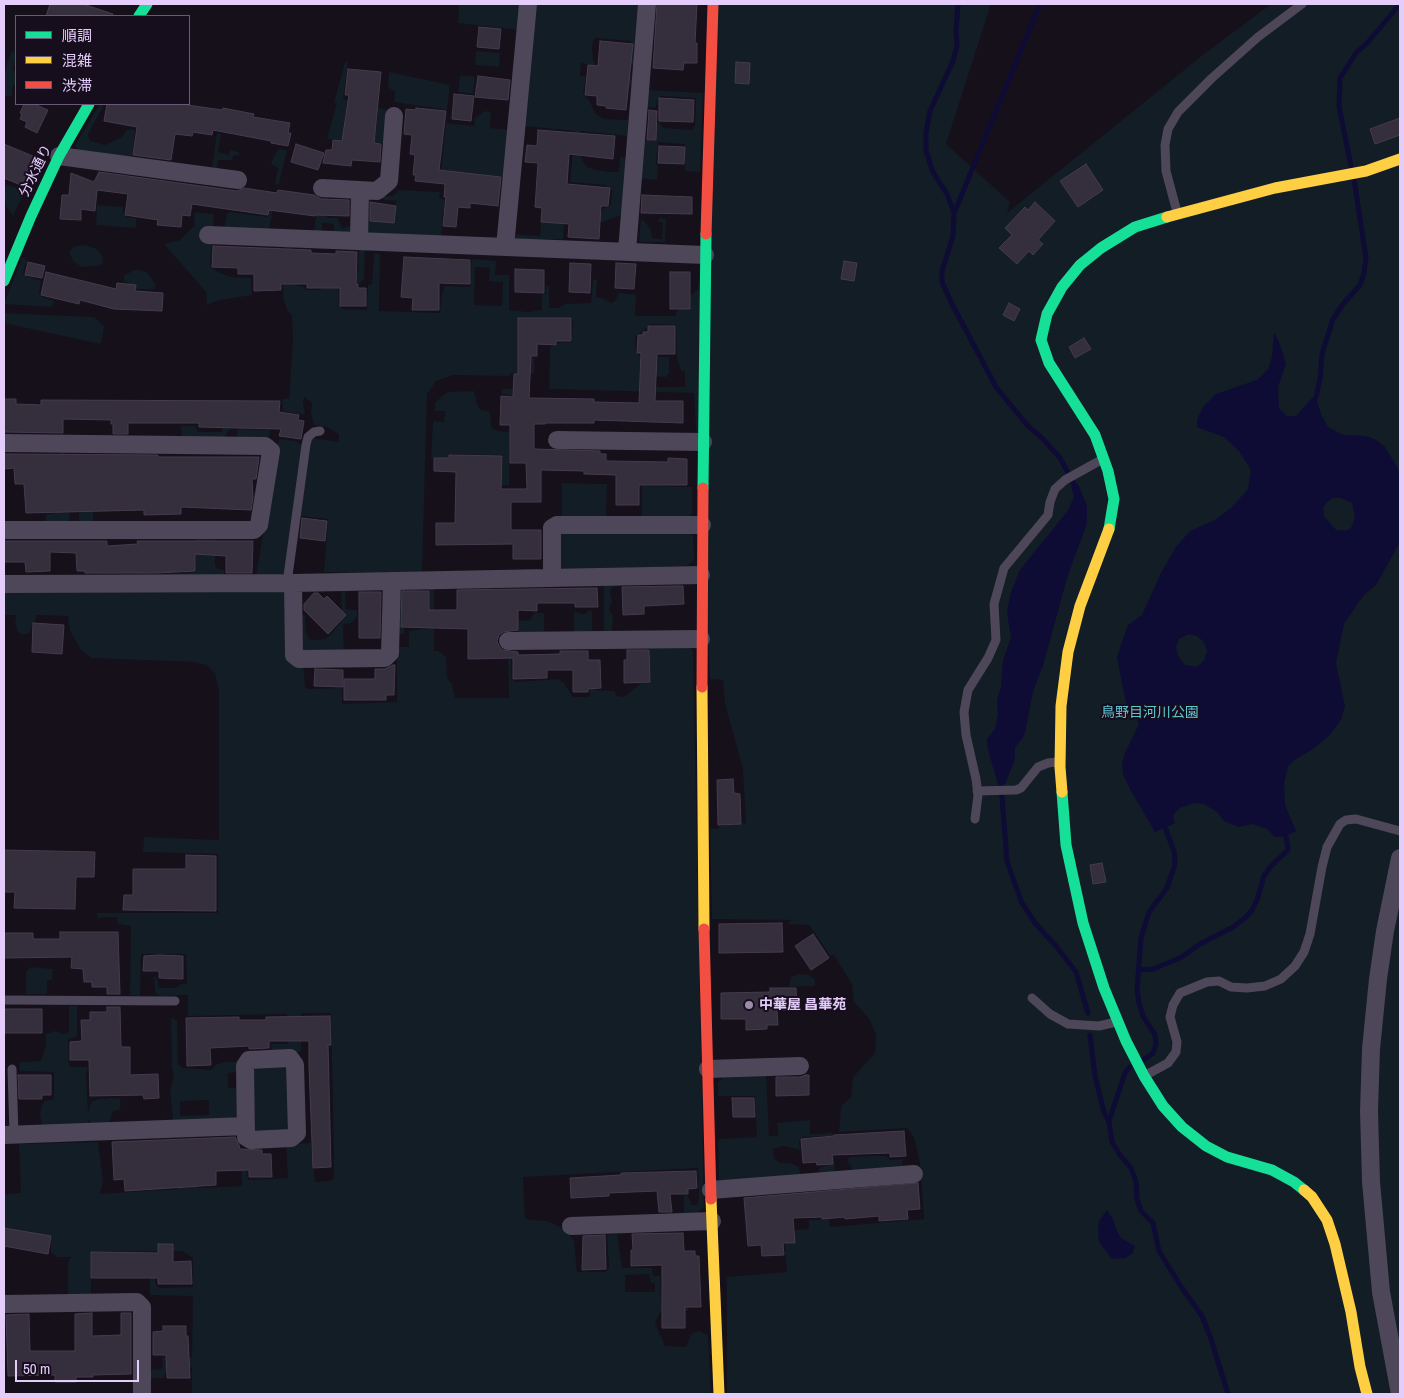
<!DOCTYPE html>
<meta charset="utf-8">
<style>
body{margin:0}
#map{position:relative;width:1404px;height:1398px;overflow:hidden;background:#15101a;font-family:"Archivo Narrow","Noto Sans JP",sans-serif}
canvas{display:block}
.frame{position:absolute;inset:0;border:5px solid #e4cdfb;pointer-events:none}
.legend{position:absolute;left:15px;top:15px;width:175px;height:90px;box-sizing:border-box;background:#160d1d;border:1px solid #685a76;margin:0;padding:6px 9px;list-style:none;font-size:15px;color:#e4cdfb}
.legend li{display:flex;align-items:center;gap:10px;height:25px}
.legend b{width:25px;border:1px solid #685a76}
.scale{position:absolute;left:15px;top:1360px;width:124px;height:22px;box-sizing:border-box;border:2px solid #e4cdfb;border-top:0;padding-left:6px;font-size:15px;line-height:18px;white-space:nowrap;color:#e4cdfb;-webkit-text-stroke:4px #160d1d;paint-order:stroke}
</style>
<div id="map">
<canvas width="1404" height="1398"></canvas>
<div class="frame"></div>
<ul class="legend">
<li><b style="height:6px;background:#16e098"></b>順調</li>
<li><b style="height:6px;background:#ffcf43"></b>混雑</li>
<li><b style="height:6px;background:#f24e42"></b>渋滞</li>
</ul>
<div class="scale">50 m</div>
</div>
<script>
const ctx = document.querySelector('canvas').getContext('2d');
ctx.lineJoin = 'round';
function fill(path, color) { ctx.fillStyle = color; ctx.fill(path, 'evenodd'); }
const shape = rows => new Path2D(rows.map(r => 'M' + r).join(''));
function stroke(path, color, width, dash) { ctx.strokeStyle = color; ctx.lineWidth = width; ctx.lineCap = dash ? 'butt' : 'round'; ctx.setLineDash(dash || []); ctx.stroke(path); }
function label(font, color, halo, rows, align = 'center') {
  ctx.font = font + ' "Archivo Narrow","Noto Sans JP",sans-serif'; ctx.lineWidth = 4; ctx.setLineDash([]); ctx.textBaseline = 'middle'; ctx.strokeStyle = halo; ctx.fillStyle = color; for (const [text, x, y, turn = 0] of rows) {
    ctx.save(); ctx.translate(x, y); ctx.rotate((+turn || 0) * Math.PI / 180); ctx.textAlign = isNaN(turn) ? turn : align; if (halo) ctx.strokeText(text, 0, 0); ctx.fillText(text, 0, 0); ctx.restore();
  }
}
const green = shape([
 [459,4,521,4,519,30,458,23],
 [536,4,640,4,634,66,630,66,631,41,596,38,593,41,592,48,593,60,599,69,609,74,632,76,631,86,619,84,614,80,594,76,594,66,581,63,580,75,586,77,583,94,589,100,596,114,604,119,628,120,627,136,580,131,577,152,587,167,596,170,610,172,619,172,620,157,627,158,624,212,621,215,603,222,573,219,573,211,600,214,603,209,611,205,612,191,605,185,570,182,575,131,523,126],
 [718,4,991,4,946,144,1010,202,1007,213,1204,54,1271,4,1400,4,1400,1394,727,1394,727,1277,787,1272,784,1231,809,1229,809,1220,829,1219,830,1227,924,1219,920,1164,914,1137,907,1128,839,1132,841,1106,851,1097,853,1077,875,1053,876,1035,870,1020,854,1002,852,984,834,955,830,956,815,933,809,925,789,924,789,921,796,920,712,919,710,829,717,829,720,826,746,823,743,769,725,704,723,680,710,679,694,393,549,389,550,347,555,346,558,343,572,342,573,320,571,318,518,318,518,356,534,358,534,373,510,373,510,376,452,375,436,381,427,394,422,574,324,572,328,519,300,516,312,438,339,442,339,434,327,427,314,425,311,413,312,403,304,397,303,402,305,415,283,411,282,399,289,399,293,339,292,315,287,310,283,298,284,243,291,244,294,281,297,286,302,286,307,290,321,290,322,272,358,273,359,249,365,249,364,280,360,283,343,282,338,286,339,303,342,309,367,310,368,285,372,284,374,253,380,254,379,311,440,313,442,293,445,286,470,287,472,259,496,261,495,275,509,275,509,310,528,312,542,310,542,295,546,294,546,286,549,286,549,308,558,308,565,304,591,303,593,279,597,280,596,297,604,299,611,303,614,302,619,293,636,295,635,316,675,316,680,306,698,289],
 [475,267,490,268,489,281,503,282,502,306,474,305],
 [651,324,676,325,677,359,681,370,685,372,685,387,639,387,640,376,666,377,669,373,669,357,639,356,636,351,635,337],
 [12,50,16,53,13,70,16,71,16,85,13,85,12,96,4,96,4,80,7,63],
 [476,51,500,53,499,67,475,65],
 [345,62,348,62,343,99,388,110,383,143,327,139,337,103,334,103],
 [347,108,364,111,364,113,378,115,375,134,344,129],
 [389,72,450,85,447,110,394,102,395,92,388,87],
 [460,75,475,77,473,94,458,92],
 [647,90,703,93,700,172,685,171,685,144,658,142,656,163,658,166,657,180,638,178,641,140,655,141,657,122,660,123,663,128,692,130,695,125,696,98,661,96,657,99,656,108,646,107],
 [100,104,104,104,88,135,90,141,105,145,122,137,127,130,135,130,132,159,79,153,75,145],
 [485,111,491,112,490,128,510,130,505,177,441,170,446,123,474,126,475,118],
 [217,133,221,134,218,152,229,155,230,150,239,152,239,156,234,155,232,160,218,160,217,168,212,167],
 [42,146,45,148,13,216,6,206,4,188,7,185,23,189],
 [279,149,287,150,279,184,275,185,278,168,271,164,276,152],
 [399,190,440,192,439,198,455,202,454,210,443,211,441,240,372,234,365,231,366,198,369,195,393,196],
 [370,196,383,197,383,200,396,201,394,223,380,222,380,219,374,213,368,212],
 [318,193,332,193,332,198,330,197,326,200,325,214,327,218,338,218,342,229,352,225,351,236,333,235,334,224,323,223,321,234,314,234],
 [97,205,123,207,123,212,126,217,136,218,136,228,96,225],
 [270,207,273,207,269,231,224,231,227,214,230,212,268,217],
 [195,212,214,214,210,266,217,272,232,277,251,278,252,295,216,301,207,305,206,292,164,244,180,240,193,227,196,227,194,226],
 [659,218,666,219,665,242,639,242,641,219,644,221,651,229,652,238,662,239,663,222,658,222],
 [541,222,564,224,563,239,515,239,512,234,540,236],
 [83,245,95,248,102,255,103,264,96,266,82,267,74,262,69,253,73,247],
 [22,257,27,260,23,273,26,276,41,281,39,293,42,297,54,301,52,307,4,304],
 [137,269,148,273,156,285,154,289,137,289,124,281,124,275],
 [4,313,94,317,104,326,102,340,100,344,4,323],
 [502,389,518,389,516,440,510,440,509,485,488,485,502,478,503,455,450,454,448,458,431,458,433,421,444,422,445,411,435,411,435,403,441,397,448,392,474,391,477,404,481,410,489,411,490,413,491,427,498,431,507,432,511,428,513,399,510,395,502,394],
 [221,400,236,400,230,418,230,429,224,438,182,439,181,426,195,426,198,432,222,432],
 [237,429,270,430,269,438,237,437],
 [279,439,296,441,301,445,302,452,285,572,281,577,256,576],
 [60,448,62,449,64,456,93,475,93,524,79,525,79,514,82,510,64,511,70,513,69,525,46,525,46,515,54,513,53,482,61,482],
 [562,483,607,484,606,518,562,518],
 [642,486,692,487,692,514,687,518,642,518],
 [686,530,693,536,694,560,686,566,563,570,557,565,558,537,562,532],
 [196,537,215,537,215,565,218,569,224,570,224,576,165,577,165,574,196,572],
 [434,584,434,651,439,651,446,657,447,678,452,684,455,698,509,698,508,655,511,656,511,678,515,682,558,679,564,683,573,697,590,697,590,662,593,664,595,690,615,691,616,696,624,697,646,679,650,647,688,645,693,651,704,1207,697,1213,684,1215,684,1196,688,1196,692,1205,697,1205,699,1198,698,1168,523,1177,525,1219,547,1221,564,1229,574,1240,577,1272,605,1272,609,1268,607,1235,617,1234,622,1268,652,1268,653,1276,660,1276,661,1303,673,1302,688,1292,688,1311,660,1312,655,1323,665,1346,686,1347,692,1333,699,1331,708,1335,711,1394,192,1394,192,1367,167,1367,164,1378,149,1378,149,1370,161,1369,163,1366,162,1357,188,1359,192,1357,193,1296,150,1295,149,1258,155,1258,155,1283,159,1288,193,1287,193,1258,182,1251,91,1252,91,1296,68,1297,68,1262,71,1257,57,1257,51,1252,51,1240,4,1230,4,1194,21,1193,19,1144,98,1142,103,1181,100,1194,178,1189,177,1162,196,1168,198,1188,242,1186,242,1164,245,1164,248,1180,288,1178,286,1144,311,1143,315,1182,329,1181,334,1179,334,1158,331,1013,301,1013,301,1052,272,1054,271,1044,288,1044,287,1014,188,1016,188,995,159,996,155,992,154,976,157,978,159,988,176,988,181,984,187,984,186,954,141,954,140,996,130,995,131,926,118,924,117,917,97,918,97,913,218,913,218,854,143,852,144,837,219,840,219,690,215,674,207,665,194,662,92,658,81,650,70,631,68,621,69,616,36,615,36,619,31,627,30,633,23,635,18,632,16,626,15,621,17,615,4,615,4,592,280,591,284,592,304,672,305,687,308,689,342,688,342,704,397,702,397,647,409,647,409,631,429,628,430,591,427,589,407,589,404,591,404,634,396,634,396,590],
 [649,1274,651,1283,655,1283,655,1292,625,1292,625,1275],
 [604,584,615,584,610,591,612,601,609,609,613,616,612,633,604,632],
 [341,589,345,589,346,609,357,610,357,617,351,623,343,624,344,654,305,655,299,650,299,611,305,616,306,632,309,639,316,640,325,639,329,636,342,621],
 [589,610,592,611,592,633,574,633,574,611,581,614,585,614],
 [534,613,544,613,544,633,518,633,518,621,530,620],
 [31,967,53,969,52,979,47,981,47,994,26,994,26,971],
 [798,974,809,975,815,979,815,986,789,987,791,977],
 [69,1006,77,1006,77,1037,68,1039,69,1064,71,1067,87,1067,88,1069,86,1073,88,1112,92,1101,99,1099,119,1098,121,1104,119,1110,112,1112,111,1119,108,1123,94,1124,90,1122,88,1118,88,1125,42,1125,40,1114,42,1105,44,1101,54,1099,54,1072,20,1071,19,1062,41,1061,46,1045,46,1034,55,1031,63,1034,69,1033],
 [171,1018,177,1021,178,1064,182,1068,211,1070,215,1065,224,1062,240,1062,239,1072,228,1073,228,1088,240,1088,239,1114,236,1118,173,1120,170,1091,174,1075,172,1068],
 [209,1100,209,1115,180,1116,180,1101],
 [284,1063,290,1069,292,1127,288,1133,258,1134,253,1128,251,1070,255,1064],
 [766,1074,769,1136,778,1136,777,1123,810,1120,810,1134,833,1133,835,1175,819,1176,819,1169,821,1167,833,1164,831,1137,828,1136,802,1137,799,1141,800,1150,783,1146,773,1149,774,1158,780,1163,790,1163,799,1167,801,1178,724,1184,719,1180,718,1139,757,1137,755,1096,718,1096,718,1082,726,1075],
 [869,1156,886,1156,890,1160,903,1159,902,1166,890,1166,880,1170,853,1173,851,1165,847,1163,849,1157]
]);
const water = shape([
 [1274,334,1275,334,1279,342,1286,364,1278,387,1279,408,1287,416,1296,416,1313,397,1316,397,1321,414,1328,427,1343,435,1366,436,1376,440,1385,447,1398,468,1400,484,1400,542,1376,585,1363,596,1344,624,1336,663,1345,706,1341,720,1328,737,1310,751,1296,759,1288,766,1284,784,1285,805,1296,831,1286,836,1275,837,1267,829,1252,824,1238,827,1224,821,1217,812,1204,804,1193,803,1180,808,1175,813,1173,817,1175,823,1155,832,1130,789,1123,774,1122,763,1125,753,1139,724,1136,715,1126,703,1117,657,1128,625,1142,615,1161,573,1176,547,1190,531,1215,520,1232,507,1248,489,1251,470,1239,451,1224,437,1197,427,1197,419,1203,407,1216,394,1257,380,1268,369,1272,357],
 [1333,498,1341,498,1352,503,1355,518,1351,528,1346,531,1336,530,1324,516,1323,508,1327,502],
 [1189,634,1197,636,1204,642,1207,651,1204,660,1197,667,1185,665,1178,656,1176,648,1179,639],
 [1074,484,1078,484,1087,506,1087,523,1067,578,1043,666,1033,691,1025,733,1022,739,1015,747,1015,759,1005,784,998,784,988,750,987,739,995,729,998,715,997,700,1001,687,1003,660,1011,638,1007,612,1011,592,1020,570,1069,509,1074,496,1071,487],
 [1107,1210,1114,1221,1116,1229,1121,1238,1135,1246,1132,1254,1125,1258,1112,1259,1099,1242,1098,1231,1099,1221]
]);
const stream = shape([
 [958,4,956,30,957,46,953,61,930,111,926,133,926,151,933,172,947,194,954,213,953,236,942,271,942,282,951,302,996,387,1027,425,1042,438,1060,458,1074,484],
 [1351,166,1339,106,1340,78,1356,53,1368,42,1400,4],
 [955,211,1040,4],
 [1316,397,1320,379,1322,354,1333,319,1343,304,1360,285,1364,273,1366,258,1354,179],
 [1001,784,1007,861,1021,901,1035,923,1056,946,1076,972,1088,1013],
 [1139,970,1153,969,1180,958,1200,944,1233,927,1245,918,1252,910,1257,900,1264,876,1271,866,1288,850,1286,836],
 [1090,1035,1095,1076,1104,1112,1109,1122,1112,1142,1120,1155,1131,1168,1136,1182,1137,1199,1141,1211,1153,1223,1159,1251,1180,1285,1202,1316,1210,1336,1228,1394],
 [1142,1061,1153,1053,1156,1044,1155,1035,1143,1016,1139,1003,1137,989,1141,938,1149,912,1167,888,1175,864,1174,851,1165,827],
 [1109,1121,1125,1073,1130,1067]
]);
const building = shape([
 [50,4,83,4,113,14,113,16,46,16,50,4],
 [657,4,697,4,695,43,697,43,697,63,684,63,683,70,653,68,657,4],
 [479,27,501,29,499,49,477,47,479,27],
 [600,41,633,44,626,110,606,108,606,106,597,105,597,96,585,95,588,65,598,66,600,41],
 [736,62,750,63,749,84,735,83,736,62],
 [348,69,381,72,374,143,381,144,380,162,352,160,351,166,323,163,326,150,332,150,333,140,342,141,349,95,345,95,348,69],
 [478,76,510,80,508,100,475,97,478,76],
 [454,94,474,96,471,121,452,119,454,94],
 [659,98,694,100,693,122,659,121,659,98],
 [24,104,34,104,48,110,37,133,25,127,27,122,20,119,22,114,20,113,24,104],
 [107,104,180,104,222,110,223,108,254,114,253,117,290,123,288,133,291,133,288,146,271,143,271,141,213,130,212,135,193,132,192,136,175,134,171,160,133,155,137,127,104,121,107,104],
 [416,108,446,111,439,170,501,177,498,206,470,203,470,208,458,207,456,227,443,226,446,197,444,197,445,184,415,181,416,175,413,175,415,155,410,154,412,135,404,134,406,109,416,110,416,108],
 [649,110,657,111,656,140,647,140,649,110],
 [1400,118,1400,135,1375,144,1370,129,1400,118],
 [538,130,615,136,613,159,569,154,567,184,610,188,608,206,601,206,599,239,568,237,569,224,541,222,542,208,535,207,538,163,525,162,527,145,537,146,538,130],
 [4,144,35,157,23,186,4,178,4,144],
 [296,144,324,153,318,170,291,162,296,144],
 [659,146,685,147,684,164,658,163,659,146],
 [1086,164,1103,190,1078,207,1060,181,1086,164],
 [99,172,237,191,244,188,277,193,278,190,314,195,321,199,349,200,349,216,315,215,315,216,269,210,268,215,192,204,190,216,182,215,181,227,157,225,158,220,125,215,128,194,97,190,95,211,81,209,81,220,60,219,62,195,69,195,71,173,94,182,99,172],
 [642,195,692,197,692,214,641,213,642,195],
 [370,202,396,206,394,223,370,221,370,202],
 [1035,202,1055,221,1038,240,1043,244,1033,255,1029,251,1017,264,999,248,1012,235,1005,228,1025,207,1028,210,1035,202],
 [213,246,311,250,311,253,336,254,336,251,357,252,356,284,358,284,358,288,366,288,366,306,340,306,340,288,307,288,307,284,281,284,281,290,254,291,254,274,238,274,238,268,212,267,213,246],
 [404,257,470,260,470,284,439,283,439,310,412,310,413,298,401,297,404,257],
 [844,261,857,263,854,281,841,279,844,261],
 [28,262,45,266,42,278,25,275,28,262],
 [570,263,591,264,590,293,569,292,570,263],
 [616,263,636,264,634,289,615,288,616,263],
 [515,269,544,270,544,293,515,292,515,269],
 [46,272,116,289,117,283,136,285,135,291,163,293,162,311,114,309,80,300,79,304,41,295,46,272],
 [670,272,690,272,690,309,670,309,670,272],
 [1009,303,1020,309,1014,321,1003,315,1009,303],
 [518,318,571,318,571,341,556,341,556,345,537,344,537,356,531,356,529,398,594,399,594,402,639,403,641,353,637,353,638,335,643,335,643,332,648,332,648,326,675,326,675,354,657,354,655,401,683,401,683,423,594,420,594,423,545,423,545,424,534,424,534,449,600,451,600,454,606,454,606,461,668,462,668,458,687,459,687,485,639,485,639,505,616,505,616,475,584,474,584,471,541,470,541,502,511,502,511,530,541,530,541,559,513,559,513,544,436,545,436,523,455,523,456,472,434,471,434,458,449,458,449,455,502,456,501,489,527,489,526,463,510,463,510,425,500,425,501,396,513,397,514,374,518,374,518,318],
 [1084,338,1091,349,1075,358,1069,347,1084,338],
 [4,399,16,399,16,404,41,405,41,400,280,401,279,412,299,415,298,420,304,421,301,439,279,436,281,429,199,427,199,423,128,423,128,434,113,434,113,424,111,424,111,420,63,419,63,433,4,432,4,399],
 [4,454,158,455,158,457,259,457,256,479,252,479,253,497,251,510,181,507,181,514,144,515,144,510,26,513,24,484,15,484,14,468,4,469,4,454],
 [302,518,327,521,325,541,300,538,302,518],
 [4,541,107,541,107,546,138,544,137,541,253,541,252,573,226,573,226,556,195,554,195,571,157,573,85,573,85,571,77,571,76,553,50,552,50,571,26,572,25,562,4,562,4,541],
 [676,586,683,586,684,604,644,606,644,614,623,615,622,587,676,586],
 [597,588,598,607,575,607,575,603,537,603,537,611,518,610,518,630,503,632,499,635,497,641,499,646,502,650,518,652,518,655,560,654,560,651,588,651,588,660,600,660,601,688,588,689,588,692,573,692,573,670,547,670,547,678,513,679,513,658,468,659,468,629,401,627,402,591,429,591,429,610,457,610,457,590,597,588],
 [359,592,381,592,380,638,359,638,359,592],
 [314,593,318,593,324,599,327,596,346,615,328,634,304,610,304,604,314,593],
 [33,623,64,625,62,654,32,652,33,623],
 [627,650,649,650,650,682,624,683,624,660,627,660,627,650],
 [393,665,395,665,394,695,386,695,386,700,344,700,344,679,375,679,375,669,385,669,393,665],
 [315,669,343,670,343,687,314,686,315,669],
 [733,779,734,793,740,794,741,824,718,825,717,780,733,779],
 [4,850,95,852,94,877,76,877,75,909,14,908,15,892,4,892,4,850],
 [186,855,216,856,216,911,123,910,124,895,133,895,133,869,186,869,186,855],
 [1102,863,1106,882,1093,884,1090,865,1102,863],
 [782,923,783,952,719,953,719,924,782,923],
 [60,932,118,932,120,994,107,994,107,987,92,987,92,982,84,982,83,969,71,968,72,957,4,958,4,933,33,933,33,939,60,939,60,932],
 [813,934,829,958,811,970,795,946,813,934],
 [159,955,183,956,183,979,159,978,159,971,143,971,144,956,159,955],
 [770,988,796,988,797,1010,777,1010,778,1025,767,1025,767,1029,746,1030,746,1019,721,1019,721,993,770,992,770,988],
 [107,1007,120,1007,121,1047,130,1047,130,1075,158,1074,159,1098,144,1099,143,1095,90,1096,89,1060,70,1060,70,1042,82,1041,81,1020,90,1020,90,1012,107,1012,107,1007],
 [4,1009,42,1009,42,1033,4,1033,4,1009],
 [330,1016,331,1045,328,1045,331,1167,313,1168,309,1067,309,1041,269,1041,269,1048,249,1049,249,1046,210,1048,211,1065,187,1066,186,1018,239,1017,239,1020,266,1020,266,1017,330,1016],
 [18,1075,51,1075,51,1095,42,1095,42,1099,19,1099,18,1075],
 [806,1075,809,1075,809,1095,776,1096,776,1077,800,1077,806,1075],
 [732,1098,754,1098,755,1117,733,1117,732,1098],
 [904,1131,906,1156,890,1157,890,1153,832,1155,833,1164,817,1165,816,1162,803,1163,801,1139,834,1136,834,1135,904,1131],
 [235,1137,239,1145,240,1149,262,1150,262,1154,271,1154,272,1177,249,1177,249,1170,216,1171,216,1185,125,1191,124,1179,114,1180,112,1142,235,1137],
 [696,1171,697,1188,688,1189,688,1194,670,1194,672,1212,659,1212,657,1191,609,1193,609,1196,571,1198,570,1178,621,1175,621,1173,696,1171],
 [918,1183,920,1209,907,1210,908,1219,879,1221,879,1216,845,1219,845,1217,822,1219,822,1217,793,1218,795,1243,783,1243,784,1255,762,1256,761,1245,748,1246,744,1198,918,1183],
 [4,1228,51,1236,48,1254,4,1246,4,1228],
 [683,1233,684,1251,695,1251,695,1256,699,1256,701,1307,685,1307,685,1328,662,1328,662,1265,631,1266,631,1250,633,1250,632,1234,683,1233],
 [605,1235,606,1269,582,1270,583,1236,605,1235],
 [158,1244,173,1244,173,1262,191,1261,192,1284,158,1284,158,1278,91,1278,91,1252,158,1253,158,1244],
 [92,1313,92,1336,121,1335,121,1313,131,1313,131,1374,93,1375,93,1377,76,1377,76,1382,55,1382,55,1375,8,1376,6,1315,29,1314,30,1351,75,1351,75,1314,92,1313],
 [163,1326,186,1326,186,1336,188,1336,190,1378,167,1378,166,1355,153,1355,153,1332,163,1331,163,1326]
]);
const lane = shape([
 [1177,212,1166,171,1165,145,1168,129,1178,112,1212,78,1258,37,1302,4],
 [287,583,306,445,308,437,314,432,320,431],
 [977,791,1016,790,1021,788,1038,767,1048,763,1057,762],
 [975,819,978,795,976,779,966,735,964,712,968,690,988,658,996,640,994,604,1004,568,1048,515,1050,502,1055,489,1065,480,1101,460],
 [1032,998,1050,1014,1068,1024,1099,1026,1116,1022],
 [4,1000,175,1001],
 [12,1069,14,1135],
 [1146,1075,1168,1063,1176,1052,1177,1042,1170,1017,1173,1005,1180,993,1207,982,1219,981,1231,987,1247,988,1265,986,1281,979,1295,966,1304,952,1310,934,1322,867,1327,847,1340,824,1346,820,1356,819,1400,831]
]);
const street = shape([
 [59,156,238,180],
 [322,188,377,191,389,181,394,116],
 [208,235,705,255],
 [359,241,360,191],
 [505,247,528,4],
 [627,251,647,4],
 [557,440,703,442],
 [4,443,265,446,271,451,259,525,254,530,4,530],
 [552,578,552,528,557,525,702,525],
 [293,583,294,655,299,659,385,658,390,653,392,581],
 [4,584,293,583,701,575],
 [508,641,701,639],
 [1400,858,1385,931,1378,979,1371,1049,1369,1111,1371,1182,1381,1292,1400,1394],
 [290,1058,295,1065,297,1133,291,1138,251,1140,246,1137,245,1066,249,1060,290,1058],
 [708,1069,800,1066],
 [4,1135,246,1126],
 [711,1190,914,1174],
 [571,1226,712,1221],
 [4,1304,137,1302,142,1307,142,1394]
]);
const fast = shape([
 [139,16,147,4],
 [4,281,31,216,59,156,89,104],
 [703,488,706,234],
 [1109,529,1114,499,1108,471,1095,435,1049,363,1041,340,1047,314,1062,287,1080,265,1101,248,1135,227,1167,217],
 [1062,792,1066,845,1083,923,1104,988,1126,1041,1144,1076,1163,1106,1182,1127,1206,1146,1227,1157,1272,1170,1294,1182,1304,1190]
]);
const slow = shape([
 [1167,217,1275,188,1366,171,1400,159],
 [702,687,704,929],
 [1062,792,1060,767,1061,706,1068,652,1080,606,1109,529],
 [1304,1190,1312,1197,1327,1220,1335,1244,1351,1312,1360,1367,1367,1394],
 [711,1199,719,1394]
]);
const jam = shape([
 [706,234,713,4],
 [702,687,703,488],
 [704,929,711,1199]
]);
const markers = [
 [749,1005,5,"#9c8bac"]
];
const streetNames = [
 ["分水通り",36,171,-64]
];
const parkNames = [
 ["鳥野目河川公園",1150,713]
];
const poiNames = [
 ["中華屋 昌華苑",759,1005]
];
fill(green, '#121d25');
fill(water, '#0e0c34');
stroke(stream, '#0e0c34', 5);
fill(building, '#352e3c');
stroke(building, '#453b4d', 1);
stroke(lane, '#4e4659', 9);
stroke(street, '#4e4659', 18);
stroke(fast, '#16e098', 11);
stroke(slow, '#ffcf43', 11);
stroke(jam, '#f24e42', 11);
for (const [x, y, r, color] of markers) { const dot = new Path2D(); dot.arc(x, y, r, 0, 2 * Math.PI); ctx.fillStyle = color; ctx.fill(dot); stroke(dot, '#160d1d', 2); }
label('14px', '#e4cdfb', '#160d1d', streetNames);
label('14px', '#60c6d4', '#160d1d', parkNames);
label('bold 14px', '#e4cdfb', '#160d1d', poiNames, 'left');
</script>
